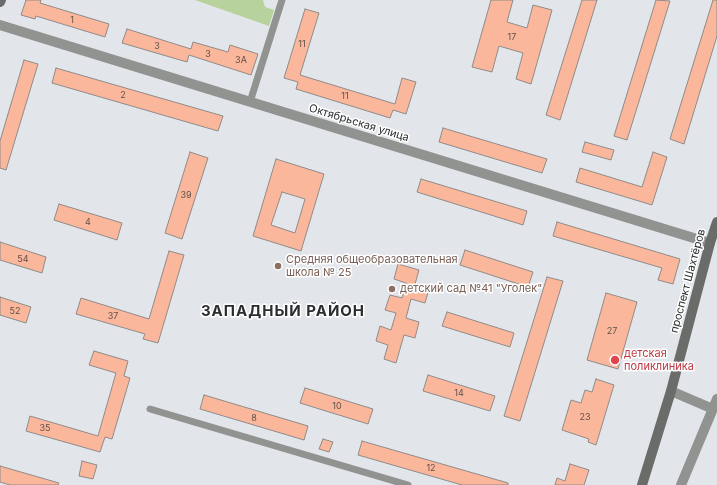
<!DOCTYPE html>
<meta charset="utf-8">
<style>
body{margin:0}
canvas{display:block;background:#e2e6eb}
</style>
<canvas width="717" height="485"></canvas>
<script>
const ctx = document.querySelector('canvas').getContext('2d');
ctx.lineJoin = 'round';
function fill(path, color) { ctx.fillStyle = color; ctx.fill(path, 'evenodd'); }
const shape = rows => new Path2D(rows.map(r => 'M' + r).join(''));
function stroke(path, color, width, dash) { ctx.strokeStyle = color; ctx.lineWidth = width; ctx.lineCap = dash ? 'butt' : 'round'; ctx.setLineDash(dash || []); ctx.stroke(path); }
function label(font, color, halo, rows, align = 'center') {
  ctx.font = font + ' Inter,sans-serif'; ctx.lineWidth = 3; ctx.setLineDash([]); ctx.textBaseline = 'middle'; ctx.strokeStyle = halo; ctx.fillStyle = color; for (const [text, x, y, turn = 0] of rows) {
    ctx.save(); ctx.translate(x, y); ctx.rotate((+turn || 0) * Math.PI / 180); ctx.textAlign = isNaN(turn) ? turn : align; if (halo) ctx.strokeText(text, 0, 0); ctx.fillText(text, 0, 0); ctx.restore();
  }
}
const green = shape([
 [195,0,263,0,265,7,274,10,269,26]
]);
const building = shape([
 [26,0,41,0,40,3,109,24,105,37,36,16,35,19,21,15,26,0],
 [491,0,513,0,507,22,527,28,533,5,552,10,531,84,516,79,523,53,499,46,492,72,472,67,491,0],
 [582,0,597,0,560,120,546,115,582,0],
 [656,0,670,1,627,140,614,136,656,0],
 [713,0,717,0,717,36,684,144,670,139,713,0],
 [305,9,319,13,300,75,395,104,402,78,416,82,406,114,393,110,390,118,296,89,298,82,284,78,305,9],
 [127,29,191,49,193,42,228,52,230,45,258,54,251,75,189,55,187,62,122,43,127,29],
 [24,60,38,64,6,170,0,168,0,141,24,60],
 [56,68,223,116,218,131,52,83,56,68],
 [443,128,547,159,542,173,439,142,443,128],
 [585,142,614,150,611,160,582,152,585,142],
 [190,152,208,158,182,239,165,233,190,152],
 [653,152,667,157,652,205,576,182,580,168,642,187,653,152],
 [276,159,324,174,301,251,253,236,276,159],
 [282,192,305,199,295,233,271,225,282,192],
 [421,179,527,211,523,225,417,192,421,179],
 [59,204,122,223,117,240,54,220,59,204],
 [557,222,680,259,673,284,658,280,662,268,553,236,557,222],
 [0,242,46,257,42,273,0,260,0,242],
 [465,250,533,272,528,287,460,265,465,250],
 [169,251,184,255,158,343,143,339,145,334,76,314,81,298,149,319,169,251],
 [398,264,419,270,415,284,429,289,425,303,411,299,406,318,419,322,415,338,404,335,396,363,384,359,388,345,376,341,380,326,391,330,396,313,385,310,390,295,402,298,406,283,394,279,398,264],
 [547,277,563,281,520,421,504,416,547,277],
 [606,293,637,302,618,369,587,360,606,293],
 [0,297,31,307,26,323,0,315,0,297],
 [447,312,514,333,510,347,442,326,447,312],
 [94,351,128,361,124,376,130,378,112,439,105,437,100,452,26,431,30,416,98,436,116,373,89,365,94,351],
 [428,375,495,396,490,411,423,391,428,375],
 [596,379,614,385,596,445,588,442,589,439,562,430,571,400,581,403,585,390,592,392,596,379],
 [305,388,373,409,368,424,300,403,305,388],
 [204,395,308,426,304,440,200,409,204,395],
 [323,439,333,442,329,452,319,449,323,439],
 [362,441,508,483,508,485,462,485,358,455,362,441],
 [82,461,97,465,93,479,79,476,82,461],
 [570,464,589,470,584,485,555,485,557,478,565,481,570,464],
 [0,466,59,483,58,485,10,485,0,482,0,466]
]);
const pedestrian = shape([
 [250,102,282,0],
 [150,409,408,485]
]);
const minor = shape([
 [0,25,710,243],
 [671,391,713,409],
 [681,485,717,399]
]);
const secondary = shape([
 [0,2,1,0],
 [642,485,671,391,710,243,717,222]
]);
const markers = [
 [278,266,4,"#8d6e63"],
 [392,289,4,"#8d6e63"],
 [615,360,5,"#e0444e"]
];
const numberNames = [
 ["1",72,20],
 ["17",512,37],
 ["11",302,44],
 ["3",157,46],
 ["3",208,54],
 ["3А",241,60],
 ["2",123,95],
 ["11",345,96],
 ["39",186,195],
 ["4",88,222],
 ["54",23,259],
 ["52",15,311],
 ["37",113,316],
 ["27",612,331],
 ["14",459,393],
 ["10",337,406],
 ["23",585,417],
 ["8",254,418],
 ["35",45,428],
 ["12",431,468]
];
const streetNames = [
 ["Октябрьская улица",359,123,17],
 ["проспект Шахтёров",688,281,-75]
];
const educationNames = [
 ["Средняя общеобразовательная",286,260],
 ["школа № 25",286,273],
 ["детский сад №41 \"Уголек\"",400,289]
];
const healthNames = [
 ["детская",624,354],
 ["поликлиника",624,367]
];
const districtNames = [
 ["ЗАПАДНЫЙ РАЙОН",283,311]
];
fill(green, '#b7d29d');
fill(building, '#fab79b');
stroke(building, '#908a88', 1);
stroke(pedestrian, '#919391', 7);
stroke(minor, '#919391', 10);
stroke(secondary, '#696c69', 10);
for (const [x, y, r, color] of markers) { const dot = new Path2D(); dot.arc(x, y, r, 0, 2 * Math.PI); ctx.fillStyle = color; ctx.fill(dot); stroke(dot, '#fff', 1.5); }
label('9px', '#5f5049', null, numberNames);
label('11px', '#2b2d2e', '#fff', streetNames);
label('11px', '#785e54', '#fff', educationNames, 'left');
label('11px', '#be3a42', '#fff', healthNames, 'left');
ctx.letterSpacing = '1px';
label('bold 15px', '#2b2d2e', '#fff', districtNames);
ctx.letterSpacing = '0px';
</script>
